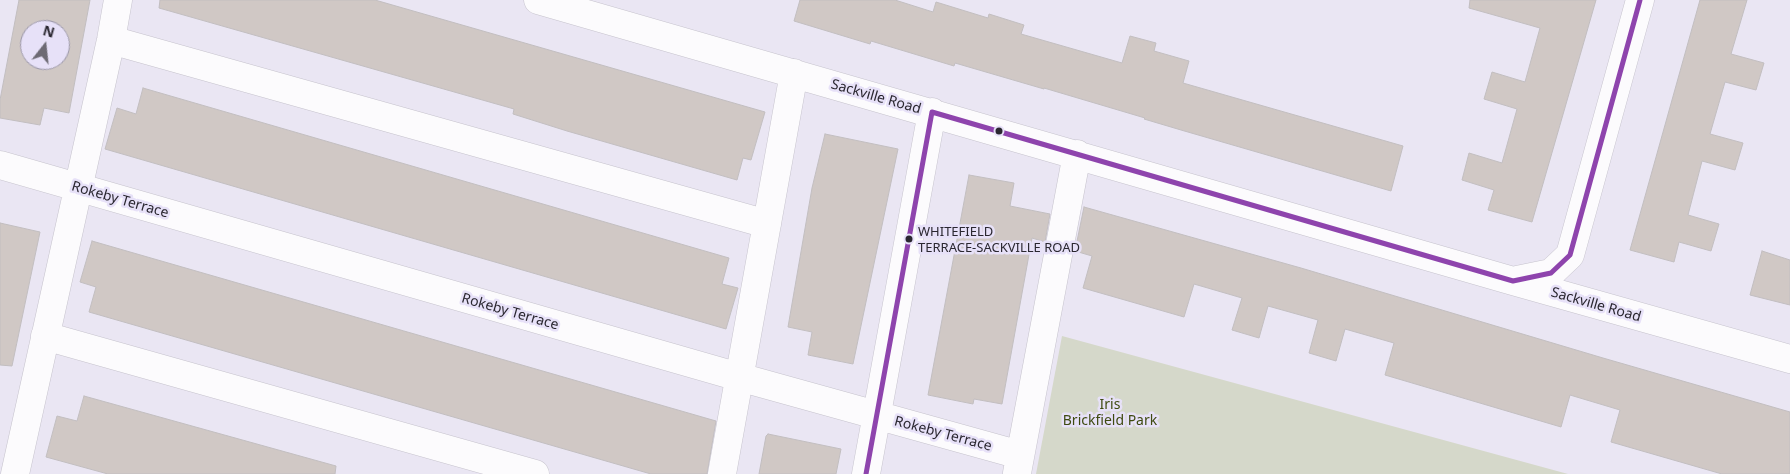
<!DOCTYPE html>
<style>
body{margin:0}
#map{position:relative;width:1790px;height:474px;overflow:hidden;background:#eae6f3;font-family:"Noto Sans",sans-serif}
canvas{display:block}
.north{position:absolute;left:20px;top:20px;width:50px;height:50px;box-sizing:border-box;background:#e7e1f8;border:1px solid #9b97a8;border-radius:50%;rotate:16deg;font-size:14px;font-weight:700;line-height:20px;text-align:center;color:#2a2730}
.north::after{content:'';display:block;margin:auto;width:18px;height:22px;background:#6d6a74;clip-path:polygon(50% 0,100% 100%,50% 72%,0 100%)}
</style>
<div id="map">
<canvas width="1790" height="474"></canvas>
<div class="north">N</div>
</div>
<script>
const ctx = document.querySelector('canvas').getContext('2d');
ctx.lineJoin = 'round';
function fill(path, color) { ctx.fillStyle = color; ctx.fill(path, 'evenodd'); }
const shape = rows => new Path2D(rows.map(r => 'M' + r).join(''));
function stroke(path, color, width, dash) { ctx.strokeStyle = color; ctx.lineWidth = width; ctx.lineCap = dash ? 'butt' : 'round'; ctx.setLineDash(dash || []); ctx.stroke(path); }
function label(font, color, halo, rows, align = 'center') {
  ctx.font = font + ' "Noto Sans",sans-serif'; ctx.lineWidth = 5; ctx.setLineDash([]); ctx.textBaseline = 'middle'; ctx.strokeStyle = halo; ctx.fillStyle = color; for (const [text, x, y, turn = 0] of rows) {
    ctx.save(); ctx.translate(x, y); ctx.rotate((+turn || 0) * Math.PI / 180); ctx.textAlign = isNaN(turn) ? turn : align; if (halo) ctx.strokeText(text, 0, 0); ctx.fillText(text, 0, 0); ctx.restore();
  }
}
const green = shape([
 [1062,336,1568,474,1036,474]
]);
const building = shape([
 [19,0,90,0,69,113,44,108,40,125,0,118,0,100,19,0],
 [30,30,60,30,60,60,30,60,30,30],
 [160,0,375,0,765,112,751,160,743,158,737,180,567,131,513,114,514,109,159,8,160,0],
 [800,0,895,0,933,12,936,2,988,18,989,14,1024,25,1021,34,1122,63,1130,36,1156,43,1154,51,1189,61,1183,83,1403,146,1391,191,1181,130,1144,119,1145,118,1044,88,1044,89,955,63,954,66,871,41,870,44,794,21,800,0],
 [1470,0,1596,0,1532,222,1488,210,1494,190,1462,180,1469,153,1502,163,1517,109,1484,99,1492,72,1525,82,1540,28,1469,8,1470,0],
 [1700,0,1747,0,1731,54,1764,63,1756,90,1725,82,1710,134,1743,143,1735,170,1702,161,1688,215,1719,224,1711,251,1679,242,1674,262,1630,250,1700,0],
 [143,88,729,258,722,284,738,288,726,329,105,149,117,108,136,114,143,88],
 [825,134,898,149,853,364,808,355,812,332,788,327,812,188,825,134],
 [969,175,1014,183,1010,206,1050,214,1045,242,1032,238,1002,404,974,399,973,404,928,395,969,175],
 [1084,207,1301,268,1603,358,1790,412,1790,474,1722,474,1611,442,1620,410,1570,395,1561,427,1385,375,1394,343,1345,329,1336,361,1309,353,1318,320,1268,306,1259,338,1232,330,1242,298,1194,284,1184,317,1083,288,1092,256,1075,251,1084,207],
 [0,223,40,232,12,366,0,365,0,223],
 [92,241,716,421,707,474,651,474,89,312,96,287,80,282,92,241],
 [1762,251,1790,260,1790,305,1750,295,1762,251],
 [84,396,336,466,335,474,108,474,46,457,57,416,77,421,84,396],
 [768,434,841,449,836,474,759,474,766,436,768,434]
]);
const minor = shape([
 [538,0,1513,281,1790,359],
 [111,40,767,224],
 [0,165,739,377,1020,455],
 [1517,280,1551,273,1570,255,1640,0],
 [45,336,535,474],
 [1017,473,1077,154],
 [15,474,111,40,118,0],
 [722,474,794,73],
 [866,474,932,112]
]);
const bus1 = shape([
 [932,112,1513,281,1551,273,1570,255,1640,0],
 [866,474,932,112]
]);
const markers = [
 [999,131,4.5,"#2a2730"],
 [909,239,4.5,"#2a2730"]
];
const busNames = [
 ["WHITEFIELD",918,232],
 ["TERRACE-SACKVILLE ROAD",918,248]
];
const streetNames = [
 ["Sackville Road",876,97,16],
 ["Rokeby Terrace",120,200,16],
 ["Sackville Road",1596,305,16],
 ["Rokeby Terrace",510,312,16],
 ["Rokeby Terrace",943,434,15]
];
const parkNames = [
 ["Iris",1110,405],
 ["Brickfield Park",1110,421]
];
fill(green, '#d5d8ca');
fill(building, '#d0c8c5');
stroke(building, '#c2bec0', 1);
stroke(minor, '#c6c3cd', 29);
stroke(minor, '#fcfbfd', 28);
stroke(bus1, '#8e44ad', 5);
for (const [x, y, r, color] of markers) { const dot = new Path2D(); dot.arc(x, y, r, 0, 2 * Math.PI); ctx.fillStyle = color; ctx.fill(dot); stroke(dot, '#e7e1f8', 2); }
label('13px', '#2a2730', '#e7e1f8', busNames, 'left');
label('14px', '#2a2730', '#e7e1f8', streetNames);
label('14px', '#3e4a10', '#e7e1f8', parkNames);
</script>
